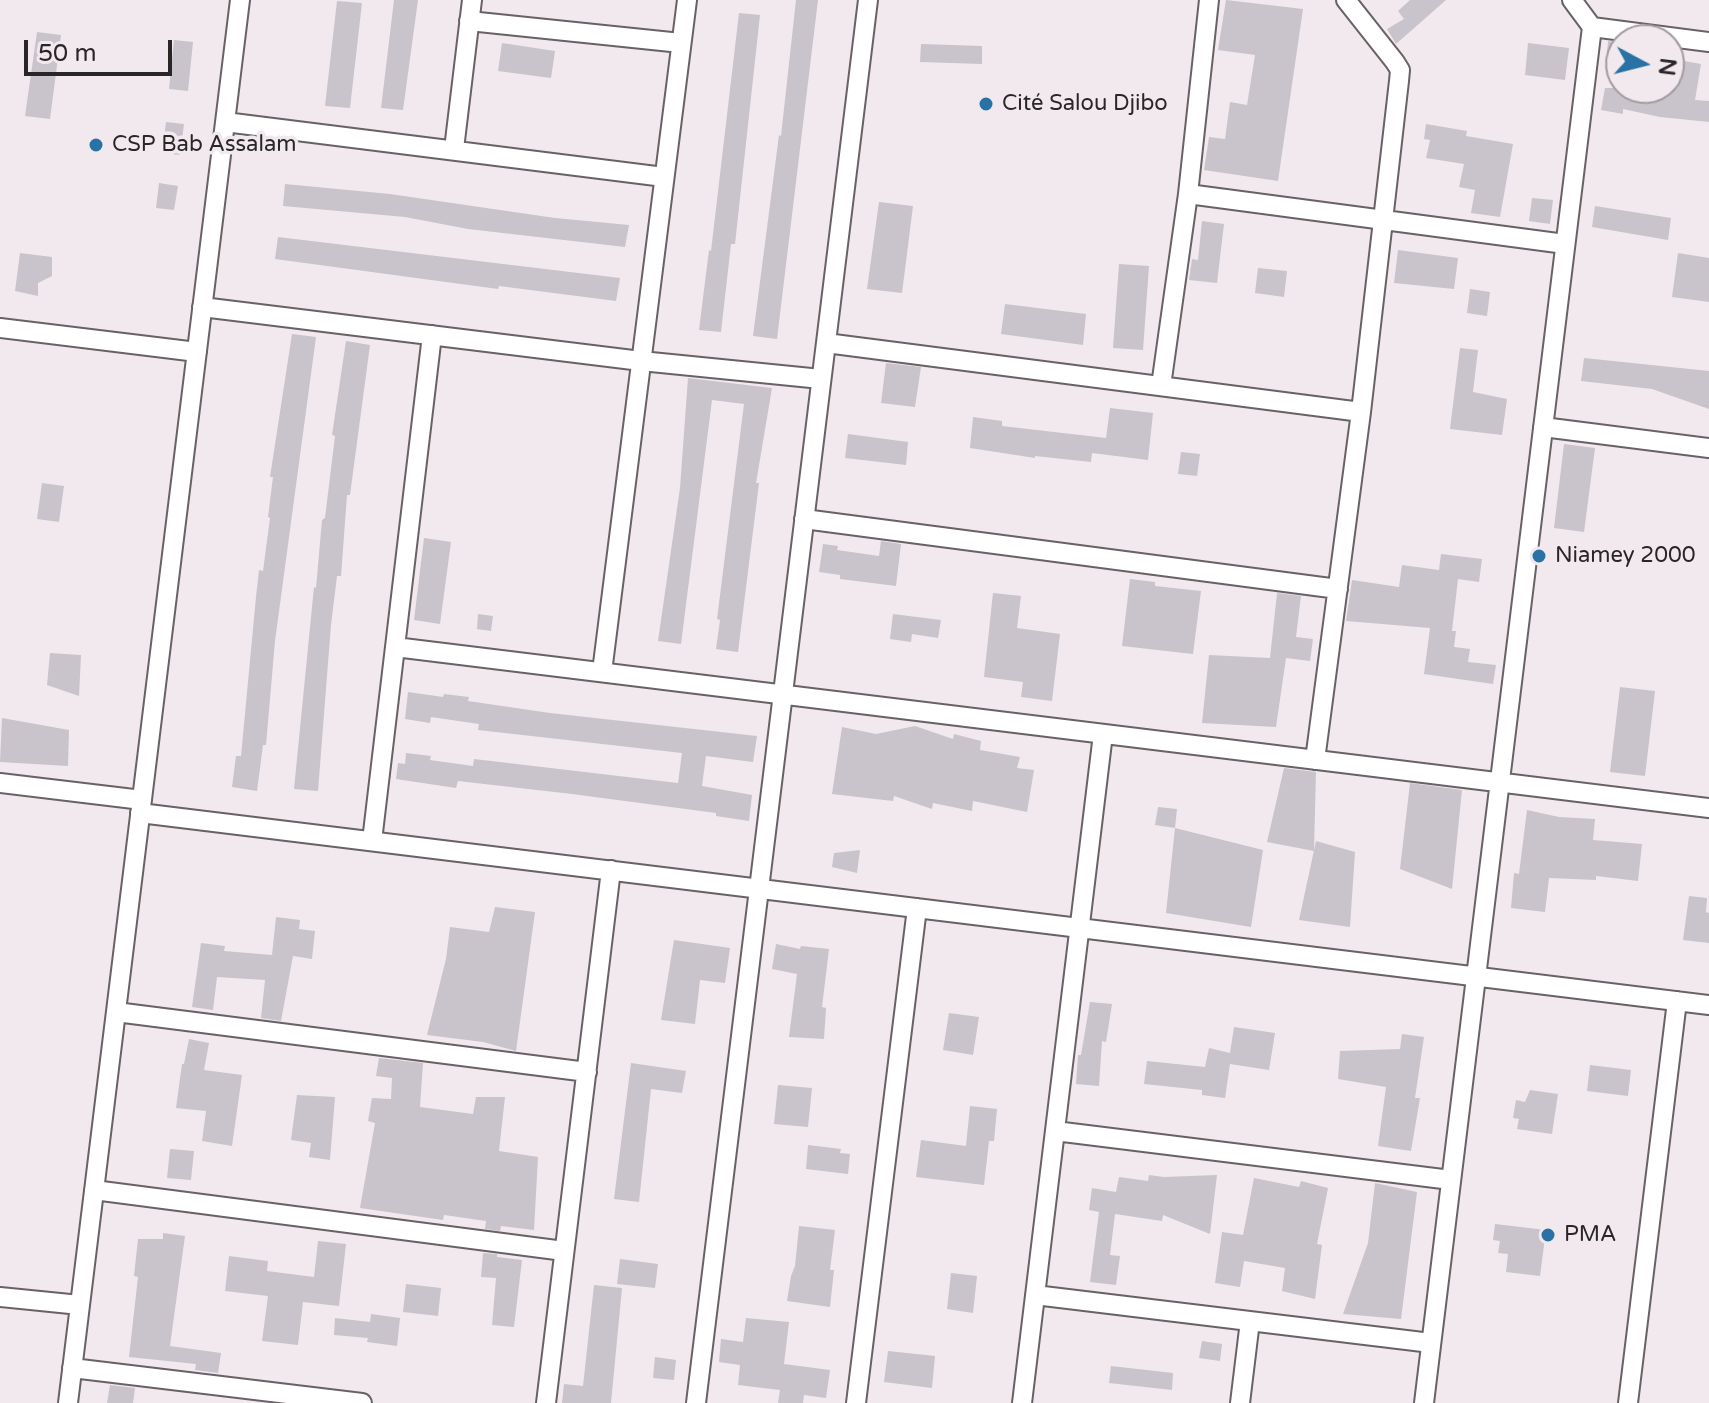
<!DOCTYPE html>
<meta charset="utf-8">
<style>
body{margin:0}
#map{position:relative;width:1709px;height:1403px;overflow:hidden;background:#f2e9ef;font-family:"Varela Round",sans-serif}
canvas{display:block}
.north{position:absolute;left:1605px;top:24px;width:80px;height:80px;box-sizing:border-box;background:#f2e9ef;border:2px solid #a29b9f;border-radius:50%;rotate:97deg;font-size:22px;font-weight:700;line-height:32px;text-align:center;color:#292628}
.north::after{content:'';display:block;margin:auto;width:28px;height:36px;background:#2972a6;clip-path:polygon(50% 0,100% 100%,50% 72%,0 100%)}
.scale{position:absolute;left:24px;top:40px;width:148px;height:36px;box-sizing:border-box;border:4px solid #292628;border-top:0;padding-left:10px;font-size:24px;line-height:28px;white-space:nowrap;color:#292628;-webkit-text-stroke:6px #f2e9ef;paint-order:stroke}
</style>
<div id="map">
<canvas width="1709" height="1403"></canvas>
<div class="north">N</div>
<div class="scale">50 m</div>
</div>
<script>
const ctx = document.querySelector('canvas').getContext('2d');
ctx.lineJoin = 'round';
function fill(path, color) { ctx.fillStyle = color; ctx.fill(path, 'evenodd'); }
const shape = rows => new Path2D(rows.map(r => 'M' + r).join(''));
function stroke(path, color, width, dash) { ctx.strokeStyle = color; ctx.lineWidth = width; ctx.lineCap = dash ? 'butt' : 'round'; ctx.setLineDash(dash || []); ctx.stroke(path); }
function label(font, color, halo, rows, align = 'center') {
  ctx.font = font + ' "Varela Round",sans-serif'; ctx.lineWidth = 7; ctx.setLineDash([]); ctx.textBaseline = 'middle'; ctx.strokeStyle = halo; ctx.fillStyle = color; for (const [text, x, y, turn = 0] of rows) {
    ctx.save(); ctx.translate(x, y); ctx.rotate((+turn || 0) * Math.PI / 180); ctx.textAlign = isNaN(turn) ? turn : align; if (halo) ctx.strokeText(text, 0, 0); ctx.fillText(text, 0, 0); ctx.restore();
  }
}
const building = shape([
 [394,0,418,0,403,110,381,108],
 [796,0,818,0,777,339,753,336,779,135,781,136],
 [1226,0,1303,9,1278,181,1204,170,1209,137,1225,139,1230,102,1247,105,1255,55,1218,50],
 [1410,0,1446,0,1396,44,1387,29,1404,19,1398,11],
 [337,1,362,3,350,108,325,106],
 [739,13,760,15,735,244,731,244,721,332,699,330,709,250,711,251],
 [37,32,61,35,50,119,25,116],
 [174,40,193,42,188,91,169,89],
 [1608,41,1621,43,1620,71,1606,70],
 [502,43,555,51,551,78,498,71],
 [1528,43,1569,48,1565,80,1525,75],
 [921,44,982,46,982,64,920,62],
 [1673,59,1701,64,1695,100,1709,101,1709,122,1660,117,1623,109,1623,114,1601,110,1605,88,1669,88],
 [166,122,184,124,180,155,162,153],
 [1426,124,1467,131,1466,136,1513,144,1500,217,1471,213,1475,190,1459,187,1464,164,1426,158,1430,140,1424,139],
 [159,183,178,186,174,210,156,208],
 [285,184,390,194,555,218,629,225,625,247,468,229,405,217,283,206],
 [1532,198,1553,200,1550,224,1529,221],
 [879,202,913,206,902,293,867,289],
 [1595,206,1671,218,1668,240,1592,227],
 [1202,221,1224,224,1217,283,1189,280,1192,259,1198,260],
 [278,237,620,278,616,301,499,286,498,289,275,259],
 [1398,250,1458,258,1454,289,1394,283],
 [20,253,52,257,52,276,38,283,38,296,15,291],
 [1678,253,1709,258,1709,302,1672,297],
 [1119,264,1149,266,1143,350,1113,348],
 [1258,268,1287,271,1284,297,1255,293],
 [1470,289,1490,292,1487,316,1467,313],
 [1005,304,1086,314,1083,345,1001,334],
 [292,334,316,337,275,641,266,745,263,745,257,791,232,787,236,756,241,756,256,597,259,570,263,571,270,518,268,517,273,477,270,477],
 [346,341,370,345,350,495,347,495,341,576,337,576,331,625,318,791,294,789,314,587,316,588,322,520,325,518,335,436,332,435],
 [1460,348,1478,350,1473,392,1507,399,1502,435,1450,429],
 [1584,358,1709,371,1709,409,1652,389,1581,381],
 [886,363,921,367,915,407,881,403],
 [688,378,772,388,756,483,759,483,738,652,716,649,720,620,717,619,744,404,712,400,681,644,658,641,680,488],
 [1110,408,1153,413,1148,460,1092,453,1091,462,1035,456,1035,458,970,448,973,417,1002,421,1002,426,1106,438],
 [848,434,908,442,906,465,845,458],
 [1564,444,1595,448,1584,532,1554,528],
 [1181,452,1200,454,1197,476,1178,474],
 [42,483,64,486,59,522,37,519],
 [424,538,451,542,440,624,414,620],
 [881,541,901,544,896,586,840,579,840,575,819,572,823,544,838,546,837,550,879,556],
 [1441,554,1482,559,1479,582,1458,579,1452,631,1456,631,1454,647,1470,649,1468,662,1496,665,1493,684,1424,674,1430,628,1346,621,1352,580,1399,587,1402,565,1439,570],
 [1130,579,1155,582,1155,586,1201,591,1193,654,1122,646],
 [993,593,1021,596,1017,628,1060,634,1052,701,1021,697,1023,682,984,677],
 [1277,593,1301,596,1296,637,1313,639,1310,661,1286,658,1276,727,1202,723,1209,655,1270,658],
 [478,614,493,616,491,631,477,629],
 [893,614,941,620,938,638,912,634,911,642,890,639],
 [50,653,81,655,79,696,47,685],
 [1620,687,1655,691,1645,776,1610,772],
 [408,692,443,697,444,694,469,697,468,701,550,713,757,736,753,762,706,756,702,786,752,795,749,821,716,816,716,813,572,794,458,781,456,788,396,779,398,763,405,764,406,753,431,756,430,760,473,766,474,759,678,783,682,753,478,730,479,724,431,717,430,723,405,719],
 [2,718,69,730,68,766,0,762],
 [915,726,953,739,954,734,981,741,980,750,1020,757,1017,768,1034,770,1027,812,973,801,972,811,933,803,932,809,894,796,893,801,832,794,842,727,876,734],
 [1284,768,1316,772,1314,851,1267,842],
 [1410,783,1462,790,1452,889,1400,869],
 [1158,807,1177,809,1175,828,1155,825],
 [1527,810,1559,817,1595,819,1593,840,1642,844,1638,881,1596,876,1596,880,1549,878,1545,912,1511,908,1514,873,1519,874],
 [1175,828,1263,850,1251,927,1166,913],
 [1316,841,1355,852,1350,927,1299,920],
 [860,850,857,873,832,867,834,853],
 [1689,896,1707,898,1706,912,1709,913,1709,943,1683,940],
 [495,907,535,912,516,1051,483,1042,427,1035,446,959,450,927,489,932],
 [276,917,300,920,299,929,315,931,312,959,293,956,281,1021,261,1018,265,980,217,977,213,1010,192,1007,201,943,225,946,224,951,272,955],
 [674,940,730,948,725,983,700,980,695,1024,661,1020],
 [776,944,800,949,801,946,829,949,822,1007,826,1008,824,1039,789,1037,797,974,772,969],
 [1090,1002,1112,1004,1106,1042,1102,1041,1099,1086,1076,1084,1078,1055,1081,1055],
 [949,1013,979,1017,973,1055,943,1050],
 [1234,1027,1275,1033,1269,1070,1230,1064,1225,1098,1202,1095,1202,1090,1144,1084,1147,1061,1205,1067,1209,1048,1230,1053],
 [1402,1034,1424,1037,1415,1098,1420,1098,1411,1151,1378,1146,1386,1087,1338,1079,1340,1051,1400,1049],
 [189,1039,209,1043,204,1070,242,1075,232,1146,202,1141,206,1111,176,1108,182,1064,184,1064],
 [379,1058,423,1063,420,1107,473,1114,476,1097,505,1097,499,1151,538,1157,534,1230,501,1226,500,1231,485,1229,486,1221,444,1215,443,1220,360,1208,375,1123,368,1121,372,1098,391,1099,392,1078,376,1076],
 [631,1063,686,1071,682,1093,651,1089,639,1202,614,1199],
 [1590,1065,1631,1070,1628,1096,1587,1091],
 [778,1085,812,1088,808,1127,774,1124],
 [1530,1090,1558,1094,1552,1134,1517,1129,1519,1119,1513,1118,1516,1100,1525,1102],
 [297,1095,335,1097,330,1160,309,1157,311,1143,291,1140],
 [970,1106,997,1109,994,1141,989,1141,984,1185,916,1177,921,1140,966,1146],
 [808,1145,841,1149,840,1153,850,1154,848,1174,806,1169],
 [170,1149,194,1151,191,1180,167,1178],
 [1149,1175,1164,1177,1217,1175,1210,1234,1163,1215,1162,1221,1115,1214,1110,1255,1120,1256,1116,1285,1090,1282,1099,1212,1089,1210,1092,1188,1116,1192,1119,1177,1148,1181],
 [1254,1178,1299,1187,1301,1181,1328,1188,1317,1244,1322,1245,1315,1299,1282,1291,1285,1268,1244,1261,1240,1287,1215,1283,1222,1232,1243,1235],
 [1375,1183,1417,1192,1401,1319,1343,1314,1368,1243],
 [1495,1224,1546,1230,1540,1276,1506,1272,1508,1254,1498,1253,1500,1241,1493,1240],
 [799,1226,835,1230,830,1270,834,1270,830,1307,787,1301,791,1276,795,1266],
 [163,1233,185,1236,170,1346,221,1353,218,1373,195,1370,196,1364,129,1357,138,1277,134,1276,138,1239,163,1239],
 [318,1241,346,1244,339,1306,303,1302,298,1345,262,1341,268,1296,225,1291,229,1256,268,1261,267,1271,314,1277],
 [483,1253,497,1254,497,1257,522,1260,514,1327,492,1325,496,1278,481,1277],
 [620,1259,658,1264,655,1288,617,1284],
 [951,1273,977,1276,973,1313,947,1309],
 [406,1284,441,1288,438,1316,403,1312],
 [594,1285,622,1288,611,1403,562,1403,564,1384,583,1386],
 [371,1314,400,1318,397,1346,367,1342,368,1338,334,1335,335,1318,370,1322],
 [746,1318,789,1322,784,1364,830,1370,826,1398,804,1395,803,1403,778,1403,780,1390,738,1385,740,1365,719,1362,721,1339,743,1342],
 [1202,1341,1222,1344,1220,1361,1199,1358],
 [888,1351,935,1356,932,1388,884,1382],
 [655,1357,676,1360,674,1380,653,1378],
 [1111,1366,1173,1373,1172,1390,1109,1383],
 [110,1385,135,1388,133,1403,107,1403]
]);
const minor = shape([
 [469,21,681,43],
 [1592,27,1709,42],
 [225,122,664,177],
 [454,149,472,0],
 [1188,194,1565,244],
 [202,307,641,361,821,379],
 [0,328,197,352],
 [826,343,1361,412],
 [1161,386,1188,194,1209,0],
 [1543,427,1709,448],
 [804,519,1338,589],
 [395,647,1709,808],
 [602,672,687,0],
 [1315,760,1361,412,1399,81,1400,70,1395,62,1346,0],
 [0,783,142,800],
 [140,813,1709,1005],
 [372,841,432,335],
 [116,1012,587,1072],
 [1055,1131,1451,1180],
 [94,1190,564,1251],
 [1035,1295,1431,1343],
 [0,1297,80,1305],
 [72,1368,362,1403],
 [68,1403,240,0],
 [546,1403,611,870],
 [696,1403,868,0],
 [856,1403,917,908],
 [1022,1403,1103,734],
 [1240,1403,1250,1321],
 [1424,1403,1592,27,1572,0],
 [1628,1403,1677,1001]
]);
const markers = [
 [986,104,8,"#2972a6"],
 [96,145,8,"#2972a6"],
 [1539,556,8,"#2972a6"],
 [1548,1235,8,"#2972a6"]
];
const poiNames = [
 ["Cité Salou Djibo",1002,104],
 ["CSP Bab Assalam",112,145],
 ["Niamey 2000",1555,556],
 ["PMA",1564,1235]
];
fill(building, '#c9c3cb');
stroke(minor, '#686166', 22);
stroke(minor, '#fff', 18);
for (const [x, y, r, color] of markers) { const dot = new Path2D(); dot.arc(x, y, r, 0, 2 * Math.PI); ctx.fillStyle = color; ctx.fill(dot); stroke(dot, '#f2e9ef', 3); }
label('22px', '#292628', '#f2e9ef', poiNames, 'left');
</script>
